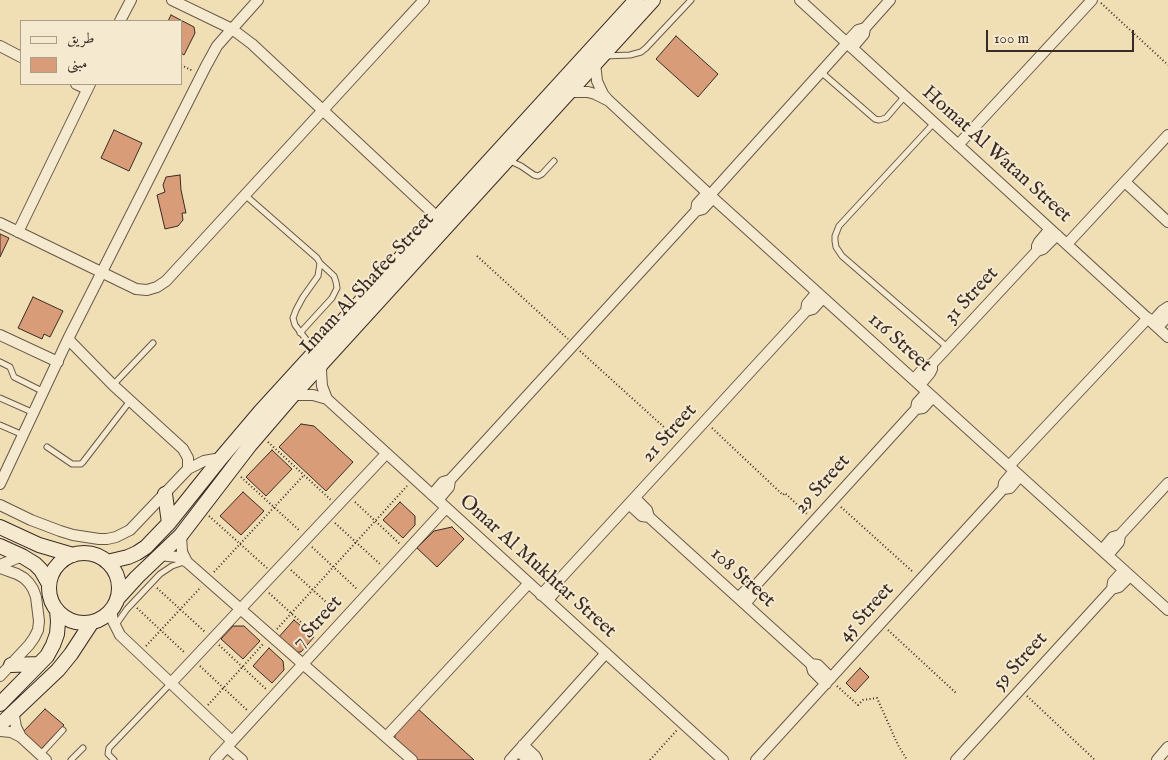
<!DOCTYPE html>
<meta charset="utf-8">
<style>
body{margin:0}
#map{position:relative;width:1168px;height:760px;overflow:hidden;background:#f0dfb5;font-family:"IM FELL English",Amiri,serif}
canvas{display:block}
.legend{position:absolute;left:20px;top:20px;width:162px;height:65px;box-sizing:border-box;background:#f5eacf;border:1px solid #aa9e8b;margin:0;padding:6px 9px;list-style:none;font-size:15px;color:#3a2b26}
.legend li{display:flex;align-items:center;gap:10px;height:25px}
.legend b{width:25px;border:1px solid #aa9e8b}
.scale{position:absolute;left:986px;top:30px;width:148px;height:22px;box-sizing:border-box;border:2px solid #3a2b26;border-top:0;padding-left:6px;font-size:15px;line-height:18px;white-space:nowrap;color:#3a2b26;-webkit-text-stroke:4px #f5eacf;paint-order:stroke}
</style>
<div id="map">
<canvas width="1168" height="760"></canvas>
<ul class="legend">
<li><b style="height:6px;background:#f5eacf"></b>طريق</li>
<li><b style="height:14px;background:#d89c78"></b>مبنى</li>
</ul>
<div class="scale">100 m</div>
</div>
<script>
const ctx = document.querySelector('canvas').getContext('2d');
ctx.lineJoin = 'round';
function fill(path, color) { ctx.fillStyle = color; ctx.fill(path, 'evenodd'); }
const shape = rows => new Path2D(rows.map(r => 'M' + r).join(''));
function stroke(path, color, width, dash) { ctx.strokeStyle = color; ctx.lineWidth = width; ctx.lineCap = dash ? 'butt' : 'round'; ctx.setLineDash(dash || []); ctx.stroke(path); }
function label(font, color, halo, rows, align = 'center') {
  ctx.font = font + ' "IM FELL English",serif'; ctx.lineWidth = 4; ctx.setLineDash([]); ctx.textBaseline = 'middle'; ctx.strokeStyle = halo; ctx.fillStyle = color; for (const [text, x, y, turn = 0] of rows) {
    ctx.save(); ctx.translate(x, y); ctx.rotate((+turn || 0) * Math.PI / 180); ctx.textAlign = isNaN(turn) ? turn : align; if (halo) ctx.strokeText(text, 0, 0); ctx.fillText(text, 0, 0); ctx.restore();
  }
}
const building = shape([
 [171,15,194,27,195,33,184,55,181,53,181,21,168,21,171,15],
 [676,36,718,74,698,97,656,59,676,36],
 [114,130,142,143,129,171,101,158,114,130],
 [180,175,181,190,186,213,182,213,183,220,178,226,165,229,157,195,165,192,163,185,166,177,180,175],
 [0,234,9,238,0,257,0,234],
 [33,297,63,311,50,337,44,334,42,339,18,328,33,297],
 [301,424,314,426,353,462,326,491,279,447,301,424],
 [272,450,292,469,266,496,246,477,272,450],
 [243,492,264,511,241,535,220,516,243,492],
 [400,502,415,516,415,525,403,538,383,520,400,502],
 [452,527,464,539,437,567,417,548,434,531,452,527],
 [294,620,314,637,301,652,292,652,277,639,294,620],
 [233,626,244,626,260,641,243,659,221,639,233,626],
 [269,648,283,661,284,670,272,683,253,666,269,648],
 [860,668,869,677,855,692,846,683,860,668],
 [417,708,474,760,418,760,395,739,395,731,417,708],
 [45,709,64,725,41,749,23,732,45,709]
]);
const path = shape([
 [1101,3,1168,65],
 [181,65,193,71],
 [477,256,568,339],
 [580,351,676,438],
 [712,428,783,495,785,493,808,515],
 [268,442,331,500],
 [241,477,300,531],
 [355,502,401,545],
 [841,507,913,572],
 [209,516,267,568],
 [335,523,381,565],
 [312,547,358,590],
 [291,570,337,612],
 [214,572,304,475],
 [157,588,205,632],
 [269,593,315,635],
 [137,608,185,653],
 [277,629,407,486],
 [888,630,956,693],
 [219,645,267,690],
 [146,646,201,587],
 [200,666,248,711],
 [837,686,858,705,863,700,877,698,898,745,907,760],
 [1027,696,1095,760],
 [208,705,264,643],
 [650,760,677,730]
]);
const lane = shape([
 [605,56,630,55,641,52,646,48,691,0],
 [821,72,875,119,879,120,886,118,905,96],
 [934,123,839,226,835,236,835,241,836,247,842,256,947,347],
 [508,160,521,166,534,175,538,176,542,174,554,161],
 [245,195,317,258,320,263,318,276,303,297,296,310,293,318,295,325,315,351],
 [300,333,332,298,337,288,336,282,334,276,320,263],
 [0,362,10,367,14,377,44,392],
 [113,385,153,343],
 [0,398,34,413],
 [0,425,23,435],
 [47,447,72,464,81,464,83,462,130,401],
 [115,626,127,609,160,574,172,566,184,562],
 [40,755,63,730],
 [71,760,83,748],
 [114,760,108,754,109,748,171,683]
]);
const street = shape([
 [172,0,232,29,252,44,437,217],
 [800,0,1168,337],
 [120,21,131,0],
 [846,43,858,30,865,28,890,0],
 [0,46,21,57],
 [852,48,864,34,865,28],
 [595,63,597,81,603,94,608,100,713,198,1168,610],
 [76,84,87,89],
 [569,92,588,92,595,94,607,100],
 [958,145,1092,0],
 [1125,182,1168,222],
 [710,195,847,43],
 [696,211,697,204,707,193],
 [0,223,136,289,147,290,157,287,166,281,424,0],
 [18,232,90,84],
 [1067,244,1168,135],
 [1037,251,1037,246,1039,242,1050,229],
 [806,311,807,304,817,292],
 [1152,322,1162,311,1168,307],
 [1158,327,1168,316],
 [0,335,58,362],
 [68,339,113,385,183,449,188,458,188,469],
 [322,363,321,371,322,386,327,399],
 [914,379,925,367,932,364,1037,251,1043,249,1057,235],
 [920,385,930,373,932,369,932,364],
 [293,395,313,395,327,399,723,760],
 [916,409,917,403,927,392],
 [1009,466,1148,318],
 [0,484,68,339,206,66,217,46,224,38,258,0],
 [1003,489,1010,488,1020,476],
 [432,495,443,482,450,480,696,211,703,209,713,198],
 [635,498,647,510,649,517,811,664,818,665,831,678],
 [438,500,449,487,450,480],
 [629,504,642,516,649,517],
 [0,505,31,520,60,531,73,535,99,539,107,539,116,537,130,530,188,469,204,461,221,458],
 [181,535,182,552,187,562],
 [1102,550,1113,537,1120,535,1168,483],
 [160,555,177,557,187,562,412,760],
 [1108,555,1119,542,1120,535],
 [0,565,22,556],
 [0,568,17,574,24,578,29,583,33,589,36,597,39,621,38,630,34,638,29,645,0,676],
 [1112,589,1113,582,1124,570],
 [541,595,553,582,559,580,806,311,813,309,823,298],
 [738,598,749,587,756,585,916,409,923,408,933,397],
 [548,600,559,587,559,580],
 [745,604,755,592,756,585],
 [111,610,113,621,120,635,232,741],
 [811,664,813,671,826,684],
 [171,683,386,454],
 [15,710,14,716,16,727,21,737],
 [0,731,11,732,21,737,46,760],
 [386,737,529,583],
 [523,745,535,756,537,760],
 [227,747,242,760],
 [518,751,528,760],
 [215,760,446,508],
 [510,760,606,653],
 [756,760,1003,489,1004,483,1014,471],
 [956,760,1112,589,1119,587,1130,576],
 [1157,760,1168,747]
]);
const secondary = shape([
 [165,494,169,523],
 [0,527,39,545,73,555],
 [0,546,22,556,35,564,41,570,49,584],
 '49 588a35 35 0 1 1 70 0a35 35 0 1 1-70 0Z',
 [107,562,128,557,137,553,146,547,169,523,221,458,260,412,636,0],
 [117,599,137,577,181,535,250,445,293,395,653,0],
 [11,665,39,664],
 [0,704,47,656,53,645,57,634,58,622,57,610],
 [0,725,58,670,71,654,92,622]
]);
const streetNames = [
 ["Homat Al Watan Street",996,155,42],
 ["Imam Al Shafee Street",368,284,-47],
 ["31 Street",972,296,-47],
 ["116 Street",899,343,42],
 ["21 Street",670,434,-48],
 ["29 Street",823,485,-48],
 ["Omar Al Mukhtar Street",537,567,42],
 ["108 Street",742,578,42],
 ["45 Street",867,613,-48],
 ["7 Street",318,623,-48],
 ["59 Street",1021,662,-48]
];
fill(building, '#d89c78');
stroke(building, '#3a2b26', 1);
stroke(lane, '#68584a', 7);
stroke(street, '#68584a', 12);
stroke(secondary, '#3a2b26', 16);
stroke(path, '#3a2b26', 2, [1, 2.5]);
stroke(lane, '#f5eacf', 5);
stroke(street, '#f5eacf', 10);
stroke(secondary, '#f5eacf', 14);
label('20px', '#3a2b26', '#f5eacf', streetNames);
</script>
